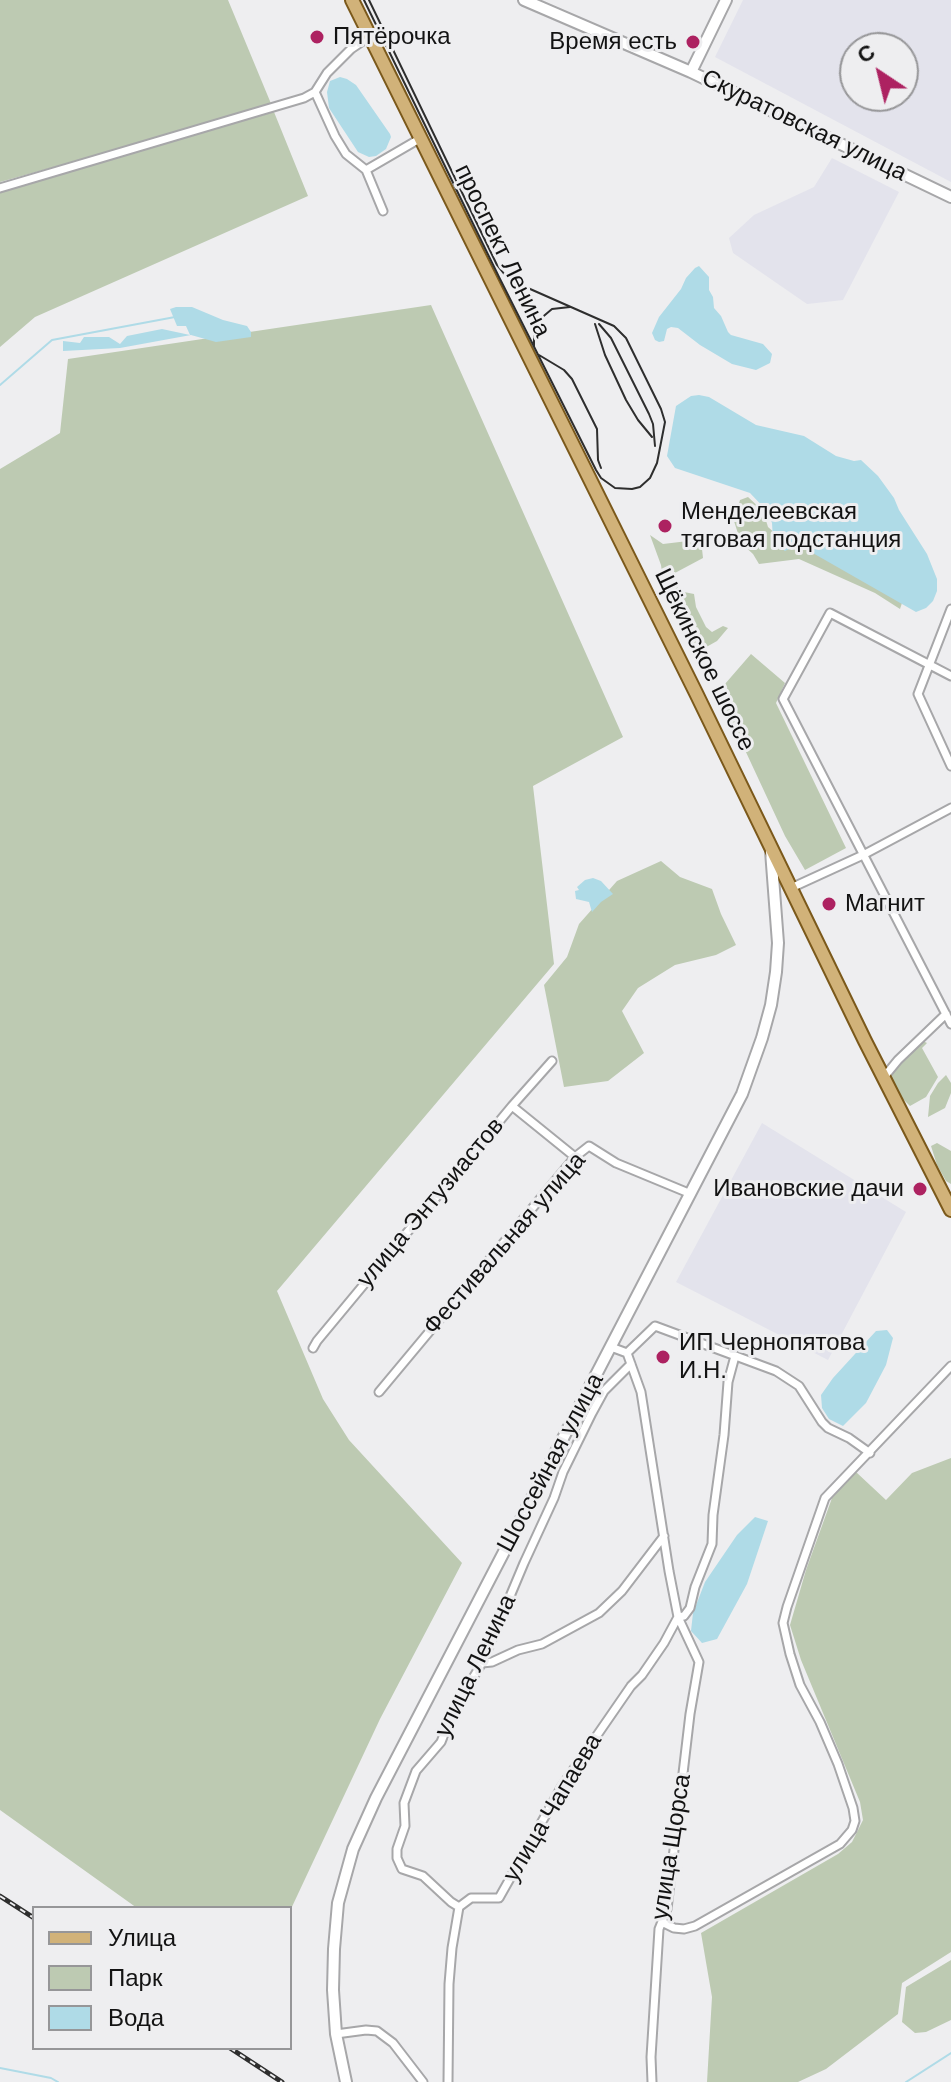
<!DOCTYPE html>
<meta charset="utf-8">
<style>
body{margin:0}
#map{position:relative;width:951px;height:2082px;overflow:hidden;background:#eeeef0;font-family:Arial,sans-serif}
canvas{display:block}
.legend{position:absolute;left:32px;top:1906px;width:260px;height:144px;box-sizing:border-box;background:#eeeef0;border:2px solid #969698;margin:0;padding:10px 14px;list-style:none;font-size:24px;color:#131313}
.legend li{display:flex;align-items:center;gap:16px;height:40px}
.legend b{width:40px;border:2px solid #969698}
.north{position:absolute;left:839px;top:32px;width:80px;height:80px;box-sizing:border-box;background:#eeeef0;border:2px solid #969698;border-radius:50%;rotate:325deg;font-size:22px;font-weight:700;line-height:32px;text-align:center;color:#131313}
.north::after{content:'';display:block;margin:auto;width:28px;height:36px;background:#ad2261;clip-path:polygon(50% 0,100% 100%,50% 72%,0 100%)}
</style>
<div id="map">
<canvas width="951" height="2082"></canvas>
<ul class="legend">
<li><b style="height:10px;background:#d1b279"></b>Улица</li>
<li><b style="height:22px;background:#bdcab2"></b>Парк</li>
<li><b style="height:22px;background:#afdbe7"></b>Вода</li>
</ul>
<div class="north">С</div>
</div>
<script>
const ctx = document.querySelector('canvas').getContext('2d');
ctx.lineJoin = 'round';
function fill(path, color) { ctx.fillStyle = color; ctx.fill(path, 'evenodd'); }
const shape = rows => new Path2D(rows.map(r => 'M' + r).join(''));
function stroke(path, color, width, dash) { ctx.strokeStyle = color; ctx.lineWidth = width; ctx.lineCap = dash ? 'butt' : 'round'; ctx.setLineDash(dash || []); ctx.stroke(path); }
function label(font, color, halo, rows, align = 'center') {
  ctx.font = font + ' Arial,sans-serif'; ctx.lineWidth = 6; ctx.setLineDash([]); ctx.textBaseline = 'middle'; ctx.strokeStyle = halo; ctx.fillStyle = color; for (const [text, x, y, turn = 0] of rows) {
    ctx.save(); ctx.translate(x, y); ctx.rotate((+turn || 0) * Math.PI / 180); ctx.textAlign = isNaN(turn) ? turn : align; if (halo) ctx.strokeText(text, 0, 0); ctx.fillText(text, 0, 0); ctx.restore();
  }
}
const built = shape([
 [743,0,951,0,951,182,715,57],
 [855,48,903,48,903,96,855,96],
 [832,158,899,192,843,300,807,304,733,253,729,238,754,215,814,187],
 [762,1123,906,1212,828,1360,676,1282]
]);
const green = shape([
 [0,0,228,0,272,106,0,182],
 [274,112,308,196,35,317,0,347,0,191],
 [431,305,623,737,533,786,554,964,277,1291,323,1399,349,1440,462,1563,380,1719,290,1911,290,1908,137,1908,0,1810,0,469,60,433,68,359],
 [748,497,763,511,768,527,777,535,790,535,903,600,900,609,875,593,799,559,759,564,753,554,741,543,734,521,740,500],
 [650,535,663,544,688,541,702,549,703,558,673,574,679,591,694,594,696,607,706,627,712,632,723,626,728,628,717,641,701,650,694,647,679,615,665,595,661,565],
 [751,654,785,683,776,703,846,848,805,870,785,836,718,692],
 [661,861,680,877,712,889,721,914,736,945,716,955,675,965,638,988,622,1011,644,1053,608,1081,564,1087,544,985,567,957,579,924,617,881],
 [923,1041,927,1043,922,1048,938,1077,926,1097,910,1106,896,1092,892,1081,892,1075,899,1062],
 [946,1075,951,1083,951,1093,945,1108,928,1117,930,1096,938,1083],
 [937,1143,951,1151,951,1184,946,1181,937,1165,931,1146],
 [951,1458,951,1952,902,1983,898,2014,826,2069,798,2082,707,2082,712,1997,701,1933,838,1854,852,1842,863,1820,860,1802,801,1660,790,1625,806,1570,832,1498,856,1472,886,1500,912,1473],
 [951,1960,951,2020,926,2032,915,2033,902,2022,906,1987]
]);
const water = shape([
 [340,77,347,79,356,85,390,134,391,137,386,149,376,156,369,157,358,152,329,108,327,92,330,81],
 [699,266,709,277,709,290,713,297,714,308,721,316,728,332,731,335,763,344,772,354,770,363,756,370,732,364,700,345,678,328,671,327,667,329,664,341,659,342,655,340,652,333,659,317,681,289,686,278,695,268],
 [176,307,192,307,223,320,247,326,251,332,251,337,216,342,191,335,120,348,63,351,63,341,80,343,84,337,109,337,120,344,127,336,162,329,190,335,186,326,177,326,170,309],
 [699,395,709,397,756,425,804,436,836,456,854,461,861,460,878,476,894,498,899,510,927,554,937,579,937,591,933,601,926,608,916,612,804,548,797,545,785,551,778,546,773,540,772,523,768,512,750,493,675,468,667,456,676,406,691,396],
 [593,878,601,881,613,894,601,902,592,912,589,902,576,899,575,891,579,890,577,887,585,880],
 [887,1330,893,1338,886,1365,866,1403,843,1426,829,1419,822,1408,821,1395,833,1378,876,1331],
 [755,1517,768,1521,747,1584,717,1639,702,1643,691,1631,693,1613,705,1582,737,1535]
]);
const stream = shape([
 [0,385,52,340,175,317],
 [0,2068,51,2078,58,2082],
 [906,2082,951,2053]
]);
const street = shape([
 [315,92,335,136,346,154,366,170,383,211],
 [366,170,421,138],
 [0,188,304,98,315,92,327,73,351,49,370,36],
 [951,609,918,694,951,766],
 [951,676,830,613,783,699,951,1024],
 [791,888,863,855,951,808],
 [884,1077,898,1060,946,1014],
 [512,1106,575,1157],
 [611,1347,627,1353,641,1392,669,1571,678,1617,699,1662,690,1714,667,1909,659,1929,651,2057,652,2082],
 [313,1348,317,1341,512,1106,552,1061],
 [627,1353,655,1326,776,1371,799,1386,822,1422,828,1428,849,1438,870,1453],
 [379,1392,575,1157,589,1146,616,1163,691,1194],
 [482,1663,492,1662,518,1650,542,1644,599,1613,622,1591,664,1536],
 [459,1907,451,1902,423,1876,402,1869,397,1858,397,1849,405,1826,404,1803,416,1771,441,1742,454,1709,482,1663,524,1563,554,1498,563,1472,592,1413,604,1391,631,1364],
 [662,1922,674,1928,684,1929,695,1926,840,1844,852,1830,855,1821,853,1808,838,1764,820,1722,800,1685,790,1654,783,1623,787,1607,825,1498,951,1366],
 [336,2034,366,2030,377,2031,393,2043,423,2082],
 [448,2082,449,1984,452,1948,459,1907,471,1898,499,1898,562,1786,631,1686,642,1675,664,1643,678,1617,684,1616,690,1608,695,1587,712,1544,713,1515,724,1435,728,1382,735,1356]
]);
const secondary = shape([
 [524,0,691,72,951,197],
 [691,72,726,0],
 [346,2082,336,2034,333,1990,334,1949,338,1903,353,1849,376,1798,742,1094,762,1038,771,1005,776,972,778,943,771,851]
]);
const primary = shape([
 [352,0,696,693,865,1041,951,1210]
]);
const tram = shape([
 [364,0,499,277,596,470,601,478,615,488,632,489,640,487,650,478,657,463,665,422,661,409,626,338,614,326,512,281,505,275,497,265,369,0],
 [595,324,605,355,626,400,638,420,652,437],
 [599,324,611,338,649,414,653,424,655,446],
 [534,347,534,329,539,320,552,309,570,307],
 [539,355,564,370,572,379,597,429,598,460,601,468]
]);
const rail = shape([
 [0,1896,34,1918],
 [230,2048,282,2082]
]);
const markers = [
 [317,37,8,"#ad2261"],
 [693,42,8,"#ad2261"],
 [665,526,8,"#ad2261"],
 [829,904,8,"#ad2261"],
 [920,1189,8,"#ad2261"],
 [663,1357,8,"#ad2261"]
];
const poiNames = [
 ["Пятёрочка",333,37],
 ["Время есть",677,42,"right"],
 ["Менделеевская",681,512],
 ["тяговая подстанция",681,540],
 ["Магнит",845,904],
 ["Ивановские дачи",904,1189,"right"],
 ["ИП Чернопятова",679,1343],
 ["И.Н.",679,1371]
];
const streetNames = [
 ["Скуратовская улица",804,126,26],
 ["проспект Ленина",502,251,64],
 ["Щёкинское шоссе",704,660,64],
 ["улица Энтузиастов",431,1203,-50],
 ["Фестивальная улица",505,1244,-49],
 ["Шоссейная улица",551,1463,-62],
 ["улица Ленина",476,1666,-64],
 ["улица Чапаева",553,1808,-59],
 ["улица Щорса",672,1847,-81]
];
fill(built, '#e3e3ec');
fill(green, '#bdcab2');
fill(water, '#afdbe7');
stroke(stream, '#afdbe7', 2);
stroke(street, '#a7a7a9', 11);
stroke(secondary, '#a7a7a9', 14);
stroke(primary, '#7b591b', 16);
stroke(street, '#fff', 7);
stroke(secondary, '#fff', 10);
stroke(primary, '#d1b279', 12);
stroke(tram, '#2e2e2e', 2);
stroke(rail, '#2e2e2e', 5);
stroke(rail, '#eeeef0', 2, [6]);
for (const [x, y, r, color] of markers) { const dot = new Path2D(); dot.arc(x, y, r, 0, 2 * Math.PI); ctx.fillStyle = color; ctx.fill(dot); stroke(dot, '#eeeef0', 3); }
label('24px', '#131313', '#eeeef0', poiNames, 'left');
label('24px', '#131313', '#eeeef0', streetNames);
</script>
